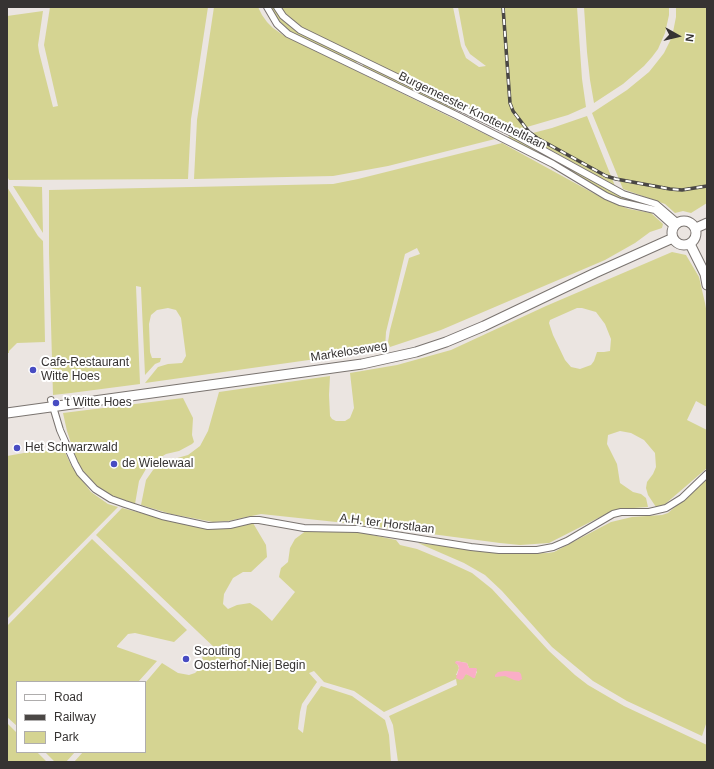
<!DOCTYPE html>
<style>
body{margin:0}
#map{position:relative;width:714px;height:769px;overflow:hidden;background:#ebe5e1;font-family:Helvetica,sans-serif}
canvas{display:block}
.frame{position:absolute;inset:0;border:8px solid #363332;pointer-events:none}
.legend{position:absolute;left:16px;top:681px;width:130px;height:72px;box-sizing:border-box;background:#fff;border:1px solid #afadad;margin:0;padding:5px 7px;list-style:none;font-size:12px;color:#363332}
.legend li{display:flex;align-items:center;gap:8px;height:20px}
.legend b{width:20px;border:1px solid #afadad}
.north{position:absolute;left:658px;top:16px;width:40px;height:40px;-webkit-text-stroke:3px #fff;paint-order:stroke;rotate:98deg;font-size:11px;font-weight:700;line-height:16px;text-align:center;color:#363332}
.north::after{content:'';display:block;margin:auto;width:14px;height:18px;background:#363332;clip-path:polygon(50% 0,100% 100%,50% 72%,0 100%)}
</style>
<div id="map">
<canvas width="714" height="769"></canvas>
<div class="frame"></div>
<ul class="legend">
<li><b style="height:5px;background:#fff"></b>Road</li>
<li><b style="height:5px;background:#4a4745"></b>Railway</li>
<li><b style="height:11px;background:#d5d492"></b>Park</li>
</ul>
<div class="north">N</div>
</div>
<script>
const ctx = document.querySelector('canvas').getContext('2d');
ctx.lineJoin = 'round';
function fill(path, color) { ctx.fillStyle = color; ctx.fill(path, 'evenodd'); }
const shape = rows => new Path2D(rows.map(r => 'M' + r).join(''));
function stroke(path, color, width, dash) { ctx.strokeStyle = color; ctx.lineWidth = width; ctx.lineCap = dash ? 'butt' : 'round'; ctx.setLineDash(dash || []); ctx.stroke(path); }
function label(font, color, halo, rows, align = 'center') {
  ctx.font = font + ' Helvetica,sans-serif'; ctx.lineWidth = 4; ctx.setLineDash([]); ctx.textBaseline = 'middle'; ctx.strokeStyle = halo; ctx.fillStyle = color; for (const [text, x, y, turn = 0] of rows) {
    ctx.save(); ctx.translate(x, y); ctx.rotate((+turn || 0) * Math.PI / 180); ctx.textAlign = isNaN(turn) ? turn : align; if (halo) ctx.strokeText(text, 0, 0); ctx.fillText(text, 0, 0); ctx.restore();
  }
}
const green = shape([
 [50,7,208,7,191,119,188,179,9,180,7,176,7,16,43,11,38,45,39,52,53,107,58,106,44,45],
 [214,7,258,7,262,15,267,22,273,28,283,35,495,139,388,166,333,176,194,179,197,120],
 [270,7,275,7,280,15,358,60,355,65,297,37,282,27],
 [279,7,453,7,461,46,466,58,479,67,486,66,470,54,465,45,458,7,577,7,582,79,586,107,568,115,527,127,529,134,552,128,587,116,615,186,524,135,292,23],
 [584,7,669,7,669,15,665,33,658,49,652,57,644,66,623,84,594,103,590,80,587,52],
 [676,7,707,7,707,203,691,213,683,211,675,213,665,204,623,189,592,113,627,90,649,72,657,62,664,53,672,37,676,17],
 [364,63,456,108,454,113,362,68],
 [512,135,609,190,629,199,654,207,618,200,506,138],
 [502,143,604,199,629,209,651,213,663,224,662,228,650,232,635,243,605,260,441,330,390,347,388,342,390,330,409,258,420,254,417,248,405,254,386,332,385,348,373,351,145,383,158,367,168,364,182,363,186,356,181,318,176,310,168,308,157,310,151,315,149,324,150,352,152,358,161,358,160,362,155,364,145,375,141,287,136,286,140,384,71,393,53,395,49,253,49,190,333,184,358,179],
 [13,186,42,187,43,233],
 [7,187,38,236,43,241,45,342,17,343,9,351,9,353,7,353],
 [672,252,686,255,699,277,705,303,707,314,707,407,696,401,687,420,707,430,707,468,664,505,656,507,648,495,646,488,647,482,653,474,656,467,655,453,644,440,631,433,620,431,608,435,607,444,617,464,620,483,633,492,641,494,646,498,648,507,634,508,608,513,549,543,520,545,500,543,355,524,261,514,228,521,213,522,171,514,141,505,146,480,153,470,163,462,188,455,200,446,208,431,219,392,330,376,329,395,330,416,332,419,336,421,345,421,350,418,354,408,350,373,397,365,451,350,546,306],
 [577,308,582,308,596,312,605,324,611,339,610,351,604,352,597,352,594,361,591,365,580,369,571,367,565,360,553,335,549,323,550,320],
 [183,398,193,418,192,435,194,442,192,444,179,451,166,454,153,462,146,469,139,481,135,504,114,497,98,488,81,468,77,461,67,431,63,413],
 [63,448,72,467,91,492,108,504,118,507,7,619,7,456,41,450],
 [707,479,707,721,702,736,627,701,593,681,552,647,502,591,485,575,464,563,418,543,515,554,548,553,554,552,611,522,632,517,662,515,668,513],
 [122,508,175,522,202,528,216,529,253,523,266,545,267,557,251,572,243,572,233,578,224,594,223,604,228,609,237,605,250,603,259,609,272,621,295,592,279,577,280,572,281,568,288,562,290,548,295,539,307,530,358,532,396,540,400,545,417,549,446,561,472,573,492,589,549,651,575,675,588,685,624,706,707,745,707,762,398,762,393,725,389,716,457,685,456,679,384,712,354,691,324,682,314,671,309,673,317,682,302,704,300,712,298,729,303,733,307,706,321,686,352,696,385,720,389,735,391,762,74,762,83,752,145,752,145,683,162,663,178,673,189,675,195,673,198,670,201,664,205,646,213,654,217,650,96,535],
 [456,661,467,663,469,668,474,668,477,672,475,676,466,674,464,675,456,675,459,668],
 [92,539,187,630,174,642,135,633,128,634,117,646,117,647,157,661,138,682,17,682,17,726,7,717,7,626],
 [7,723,17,733,17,752,37,752,47,762,7,762],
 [45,752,75,752,66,762,55,762]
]);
const water = shape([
 [456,661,467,663,469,668,476,668,477,669,475,678,473,678,466,674,463,679,460,680,456,678,459,668,458,665,455,663],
 [505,671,519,672,521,674,522,679,519,681,514,680,505,676,495,677,495,675,498,672]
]);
const street = shape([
 [267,7,277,24,288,34,456,115,553,164,606,196,620,202,655,210,674,227],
 [277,7,283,16,300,30,510,132,623,194,656,204,678,223],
 [51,400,60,430,75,464,80,473,95,489,111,499,125,504,162,516,208,526,230,525,251,520,259,520,304,528,358,529,471,547,499,550,537,550,553,547,567,541,613,514,621,512,649,512,666,508,682,498,707,474]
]);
const secondary = shape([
 '672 233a12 12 0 1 1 24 0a12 12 0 1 1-24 0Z',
 [696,228,707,223],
 [690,244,705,274,707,285],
 [7,413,362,364,416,352,446,342,484,326,595,273,673,238]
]);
const rail = shape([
 [503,7,510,103,513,111,529,132,537,138,606,176,616,179,670,189,682,190,707,186]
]);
const markers = [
 [33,370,4,"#484cc2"],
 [56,403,4,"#484cc2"],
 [17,448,4,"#484cc2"],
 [114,464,4,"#484cc2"],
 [186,659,4,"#484cc2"]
];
const streetNames = [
 ["Burgemeester Knottenbeltlaan",472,111,26],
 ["Markeloseweg",349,352,-9],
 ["A.H. ter Horstlaan",387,524,7]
];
const poiNames = [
 ["Cafe-Restaurant",41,363],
 ["Witte Hoes",41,377],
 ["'t Witte Hoes",64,403],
 ["Het Schwarzwald",25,448],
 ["de Wielewaal",122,464],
 ["Scouting",194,652],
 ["Oosterhof-Niej Begin",194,666]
];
fill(green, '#d5d492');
fill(water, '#faaec7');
stroke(street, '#7a7470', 8);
stroke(secondary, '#7a7470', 11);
stroke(street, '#fff', 6);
stroke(secondary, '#fff', 9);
stroke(rail, '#4a4745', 3.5);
stroke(rail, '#fff', 2, [6]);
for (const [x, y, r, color] of markers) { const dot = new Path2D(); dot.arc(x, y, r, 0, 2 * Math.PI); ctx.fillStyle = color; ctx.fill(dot); stroke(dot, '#fff', 1.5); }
label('12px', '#363332', '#fff', streetNames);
label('12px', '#363332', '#fff', poiNames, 'left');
</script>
